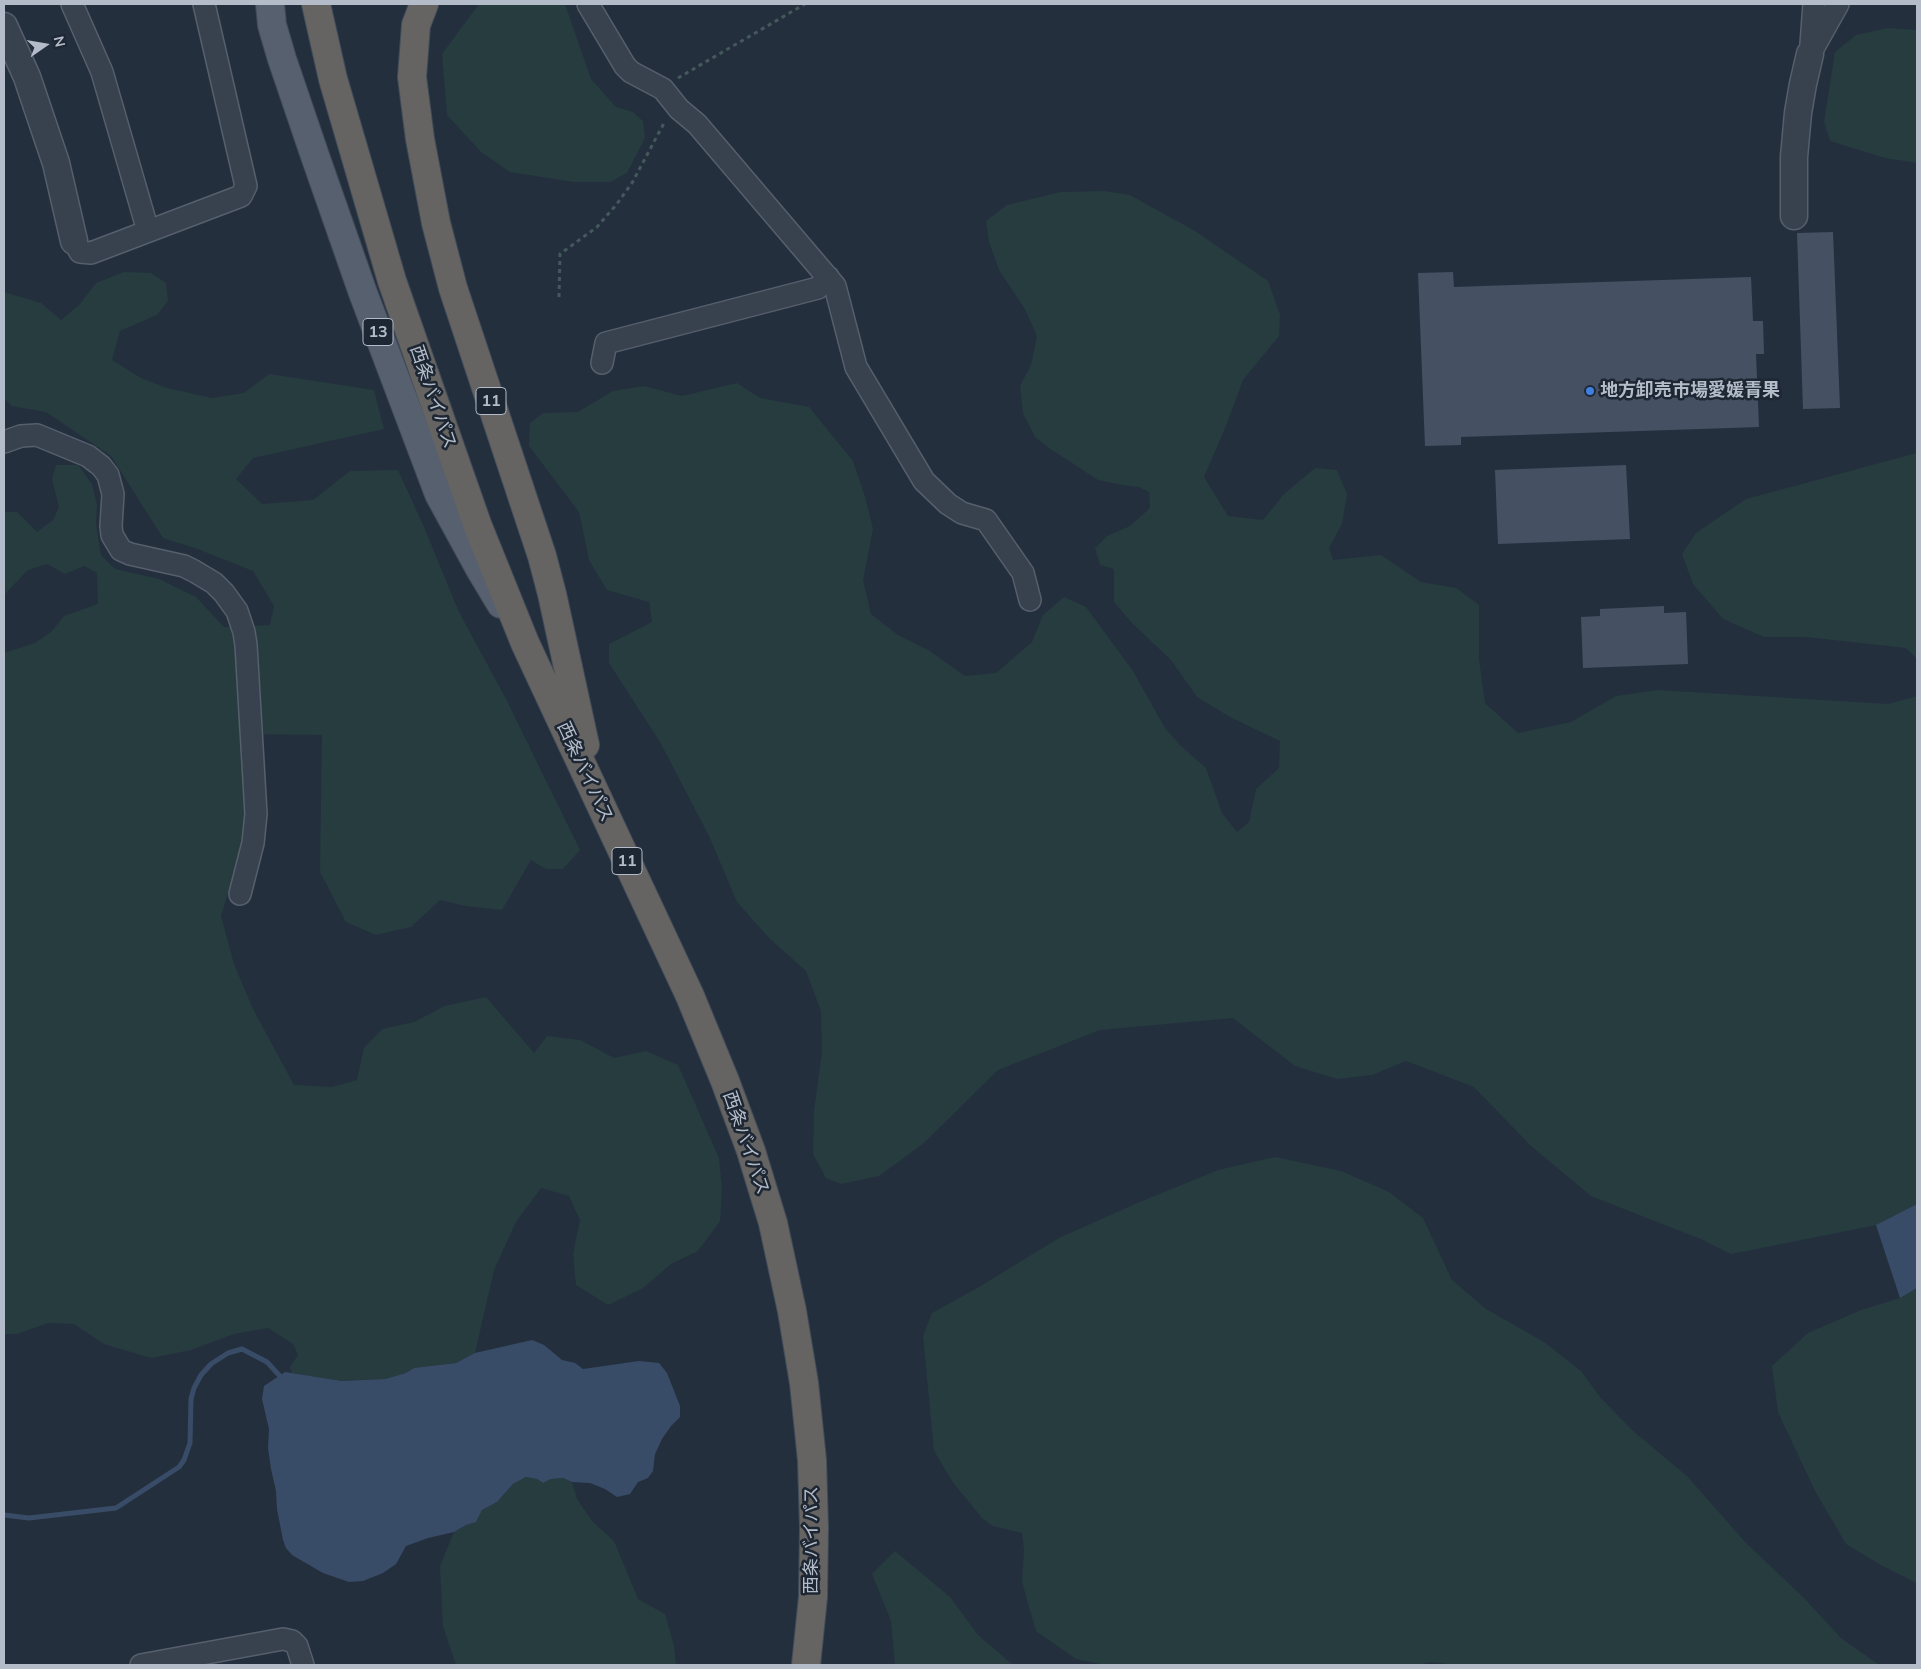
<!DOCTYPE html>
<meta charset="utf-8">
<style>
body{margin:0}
#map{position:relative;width:1921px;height:1669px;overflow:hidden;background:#242f3e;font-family:Mulish,sans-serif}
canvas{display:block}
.frame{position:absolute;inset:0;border:5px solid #b4bcc9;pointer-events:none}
.north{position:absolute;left:20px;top:20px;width:50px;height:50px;-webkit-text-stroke:4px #1d2633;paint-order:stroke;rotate:77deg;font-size:14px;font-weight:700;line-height:20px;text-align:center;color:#b4bcc9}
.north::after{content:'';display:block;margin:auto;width:18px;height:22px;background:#b4bcc9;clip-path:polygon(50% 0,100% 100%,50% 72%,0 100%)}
</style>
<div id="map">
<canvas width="1921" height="1669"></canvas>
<div class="frame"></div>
<div class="north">N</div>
</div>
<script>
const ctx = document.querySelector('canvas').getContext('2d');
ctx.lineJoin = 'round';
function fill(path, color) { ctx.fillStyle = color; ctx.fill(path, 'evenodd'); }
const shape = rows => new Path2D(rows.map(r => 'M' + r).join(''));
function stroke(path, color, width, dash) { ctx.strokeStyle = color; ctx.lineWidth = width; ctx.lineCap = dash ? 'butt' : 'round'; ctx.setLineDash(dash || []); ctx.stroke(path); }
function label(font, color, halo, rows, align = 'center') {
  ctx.font = font + ' Mulish,"Noto Sans JP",sans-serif'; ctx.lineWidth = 5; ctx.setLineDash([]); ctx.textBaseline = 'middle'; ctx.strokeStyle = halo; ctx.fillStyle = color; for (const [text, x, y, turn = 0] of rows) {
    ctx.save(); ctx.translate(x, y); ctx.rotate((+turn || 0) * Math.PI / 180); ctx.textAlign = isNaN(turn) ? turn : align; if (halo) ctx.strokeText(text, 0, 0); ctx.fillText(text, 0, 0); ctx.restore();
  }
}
const green = shape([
 [479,4,565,4,591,79,616,107,633,112,643,121,645,138,627,173,610,182,574,182,510,172,481,152,447,115,442,54],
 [1888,28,1917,30,1917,163,1885,158,1830,141,1824,122,1835,52,1856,35],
 [1104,191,1130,195,1195,231,1268,281,1280,315,1279,336,1243,380,1226,426,1204,477,1228,516,1263,520,1284,494,1315,468,1337,470,1347,494,1342,524,1329,548,1333,560,1381,555,1421,582,1456,588,1479,605,1479,659,1485,703,1518,733,1571,722,1616,696,1658,690,1888,704,1917,696,1917,1204,1876,1225,1731,1254,1703,1240,1591,1196,1531,1146,1474,1087,1406,1061,1372,1075,1337,1079,1295,1066,1233,1018,1100,1030,998,1070,924,1143,879,1176,841,1184,826,1178,813,1154,814,1111,822,1052,821,1011,806,971,770,939,737,902,709,836,660,742,609,663,609,644,652,622,649,602,607,590,589,560,579,512,529,446,530,423,543,413,578,412,613,391,644,386,682,396,737,383,760,398,809,407,853,461,865,497,873,529,863,580,871,614,898,635,930,651,965,676,996,673,1032,642,1043,615,1064,597,1086,607,1133,671,1165,728,1180,745,1206,768,1222,813,1237,832,1249,822,1256,789,1279,768,1280,741,1230,717,1197,697,1171,660,1132,623,1114,602,1114,569,1100,565,1095,548,1107,536,1130,526,1150,508,1149,492,1139,487,1122,485,1098,480,1049,448,1035,437,1023,413,1020,386,1031,365,1037,336,1025,309,999,270,989,242,986,221,1007,205,1061,192],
 [124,272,151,273,166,283,168,301,157,315,120,331,112,360,141,378,167,388,212,398,244,393,269,374,374,390,384,429,253,458,236,479,262,504,313,500,350,471,398,470,424,527,459,612,506,699,580,850,563,869,546,869,531,860,502,910,465,906,440,900,411,927,376,935,346,922,320,872,322,735,239,734,244,771,247,817,244,840,221,916,234,964,253,1009,294,1085,332,1087,357,1080,364,1048,382,1029,414,1022,445,1006,486,997,534,1053,547,1036,580,1040,614,1058,646,1051,678,1065,719,1158,722,1189,720,1221,698,1251,671,1264,643,1288,608,1305,576,1285,573,1254,580,1220,569,1196,541,1188,516,1222,494,1270,475,1353,456,1363,414,1368,406,1373,385,1379,342,1381,292,1373,290,1367,298,1355,293,1344,268,1328,234,1334,191,1350,151,1358,104,1344,74,1324,48,1323,17,1334,4,1334,4,654,7,652,35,643,51,632,64,616,98,604,97,573,84,566,65,574,47,564,28,570,4,595,4,512,17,512,37,532,53,520,59,507,52,479,56,465,78,465,92,484,97,505,96,524,101,555,115,569,159,579,196,597,224,627,270,625,274,606,253,571,195,548,163,538,111,456,46,412,11,406,4,398,4,292,41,303,61,320,80,304,96,283],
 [1917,453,1917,659,1906,648,1806,637,1764,637,1723,619,1693,584,1682,554,1696,533,1746,499],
 [1275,1157,1341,1171,1389,1192,1423,1218,1452,1280,1486,1309,1544,1342,1581,1371,1600,1397,1632,1430,1688,1477,1745,1542,1804,1598,1841,1638,1879,1665,1458,1665,1430,1662,1419,1665,1105,1665,1076,1659,1036,1631,1022,1582,1024,1550,1022,1533,993,1526,983,1519,954,1484,934,1451,923,1336,932,1313,979,1287,1059,1238,1135,1204,1218,1170],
 [1917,1288,1917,1583,1879,1564,1846,1544,1815,1491,1778,1412,1772,1366,1808,1333,1861,1310,1900,1298],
 [526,1477,537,1479,543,1483,551,1479,563,1478,572,1482,577,1499,592,1521,614,1541,638,1599,665,1614,674,1646,676,1665,456,1665,443,1626,440,1566,454,1532,466,1525,476,1522,482,1510,497,1502,513,1484],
 [895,1551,950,1597,978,1635,1013,1665,895,1665,891,1621,872,1574]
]);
const water = shape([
 [1917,1204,1917,1288,1900,1298,1876,1225],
 [532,1340,544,1345,562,1360,575,1363,583,1369,639,1361,659,1363,667,1373,680,1406,680,1417,671,1426,662,1439,655,1454,653,1471,648,1478,638,1482,630,1494,617,1497,605,1489,590,1483,572,1482,563,1478,551,1479,543,1483,537,1479,526,1477,513,1484,497,1502,482,1510,476,1522,466,1525,454,1532,428,1538,406,1546,396,1564,383,1573,363,1581,349,1582,323,1573,292,1555,286,1548,283,1540,277,1509,276,1491,271,1469,268,1448,269,1429,262,1399,264,1386,285,1372,342,1381,385,1379,406,1373,414,1368,456,1363,475,1353]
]);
const stream = shape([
 [4,1515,29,1518,116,1508,179,1467,184,1460,190,1443,191,1399,194,1388,201,1375,211,1364,228,1353,242,1349,267,1362,279,1375]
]);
const building = shape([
 [1833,232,1840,408,1803,409,1797,233],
 [1453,272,1454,287,1751,277,1753,321,1763,321,1764,354,1756,354,1759,427,1461,437,1461,445,1425,446,1418,273],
 [1626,465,1630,539,1498,544,1495,470],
 [1664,606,1664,613,1686,612,1688,664,1583,668,1581,617,1600,616,1600,609]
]);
const path = shape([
 [678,78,805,4],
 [559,297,560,254,597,227,616,205,632,183,663,125,664,120]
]);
const minor = shape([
 [72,4,102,72,148,231],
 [588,4,625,66,631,72,663,89,679,109,697,124,835,286,856,367,924,481,948,504,962,513,986,520,1023,573,1030,600],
 [1811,44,1814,4],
 [1810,54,1838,4],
 [74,241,80,252,91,253,241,196,246,186,204,4],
 [602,363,606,343,818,288,828,277],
 [4,442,21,436,37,435,88,456,101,466,108,475,113,494,111,526,112,535,121,550,130,554,184,566,194,571,214,583,224,593,237,611,244,632,246,645,256,814,253,843,240,894],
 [141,1665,283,1639,292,1641,297,1646,303,1665]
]);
const tertiary = shape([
 [4,26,27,77,56,163,74,241],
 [1794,216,1794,157,1798,113,1803,84,1810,54]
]);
const primary = shape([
 [270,4,272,25,282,59,314,153,363,293,439,494,480,569,501,604]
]);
const trunk = shape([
 [316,4,333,79,392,281,477,524,525,643,690,996,725,1081,751,1151,773,1223,792,1311,804,1383,812,1460,814,1528,813,1597,806,1665],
 [424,4,416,25,412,77,420,139,436,223,453,288,542,556,552,594,585,745]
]);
const markers = [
 [1590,391,5,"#3f7fe0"]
];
const shields = [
 [378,332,30],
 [491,401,30],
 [627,861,30]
];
const shieldNames = [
 ["13",378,332],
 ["11",491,401],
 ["11",627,861]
];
const poiNames = [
 ["地方卸売市場愛媛青果",1600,391]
];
const streetNames = [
 ["西条バイパス",433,397,71],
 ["西条バイパス",585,772,65],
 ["西条バイパス",746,1143,71],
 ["西条バイパス",812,1540,-90]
];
fill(green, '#263c3f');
fill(water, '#394c67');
stroke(stream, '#394c67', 5);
fill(building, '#455162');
stroke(minor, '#565f6c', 24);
stroke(tertiary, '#565f6c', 29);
stroke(primary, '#414a57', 30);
stroke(trunk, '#434c59', 30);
stroke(path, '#44595c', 3, [4, 4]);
stroke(minor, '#38414e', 21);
stroke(tertiary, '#38414e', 26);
stroke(primary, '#56606e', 28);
stroke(trunk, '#656462', 28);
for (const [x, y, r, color] of markers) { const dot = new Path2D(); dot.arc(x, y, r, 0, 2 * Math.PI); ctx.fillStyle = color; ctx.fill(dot); stroke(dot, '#1d2633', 2); }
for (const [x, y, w] of shields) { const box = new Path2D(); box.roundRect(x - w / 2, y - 13.5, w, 27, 4); ctx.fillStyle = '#1d2633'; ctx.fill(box); stroke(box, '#b4bcc9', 1); }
label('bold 16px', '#b4bcc9', null, shieldNames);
label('bold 18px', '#b4bcc9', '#1d2633', poiNames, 'left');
label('18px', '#b4bcc9', '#1d2633', streetNames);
</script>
